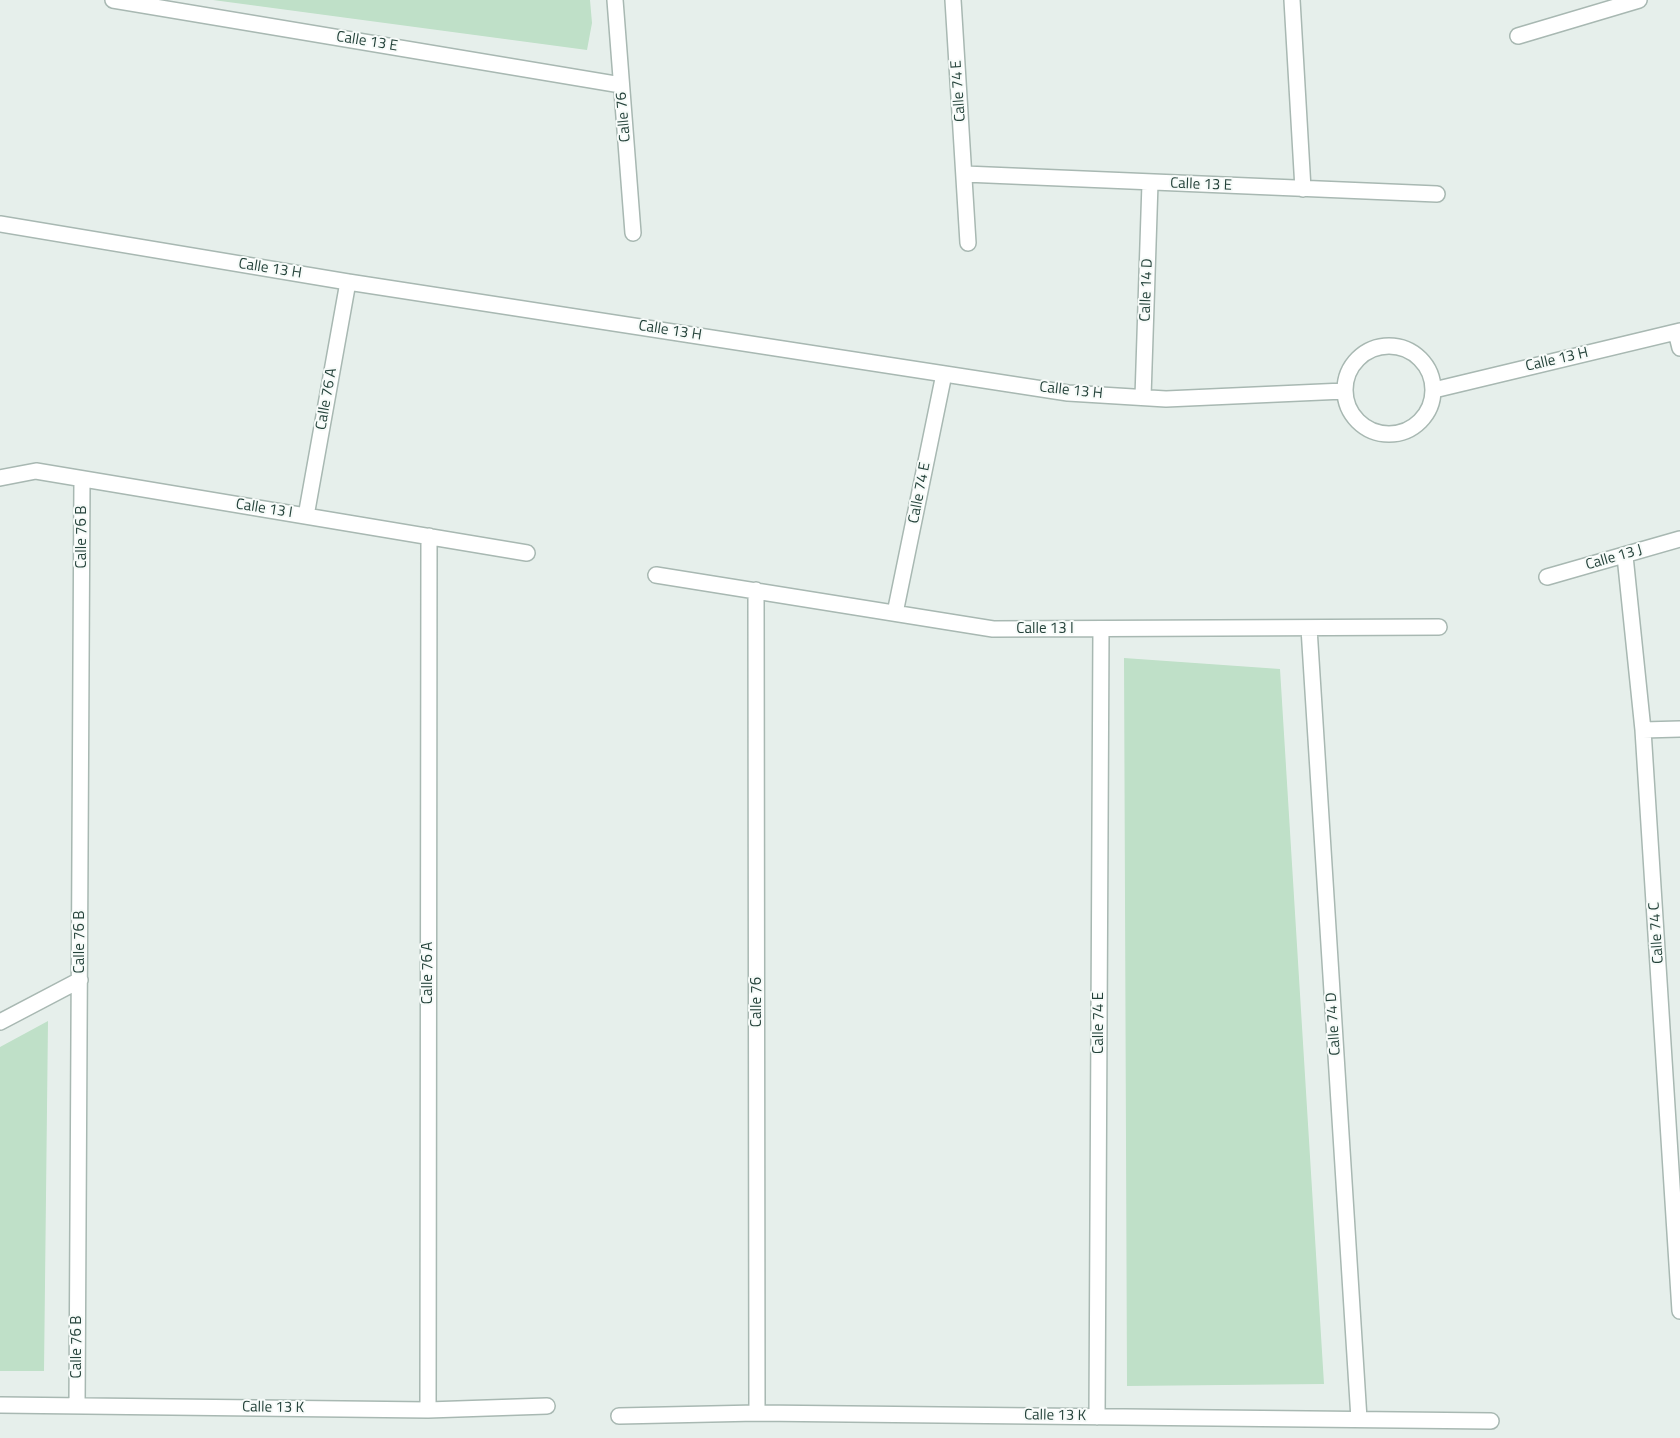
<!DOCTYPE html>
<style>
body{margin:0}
canvas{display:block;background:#e6efeb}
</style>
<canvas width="1680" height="1438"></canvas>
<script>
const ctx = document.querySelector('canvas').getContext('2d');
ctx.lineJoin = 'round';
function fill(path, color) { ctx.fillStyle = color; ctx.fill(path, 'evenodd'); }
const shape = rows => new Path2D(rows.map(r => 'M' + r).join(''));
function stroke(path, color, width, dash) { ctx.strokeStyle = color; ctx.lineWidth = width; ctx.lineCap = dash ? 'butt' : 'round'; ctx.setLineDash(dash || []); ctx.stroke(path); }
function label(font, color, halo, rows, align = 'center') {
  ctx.font = font + ' "Titillium Web",sans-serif'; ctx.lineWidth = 4; ctx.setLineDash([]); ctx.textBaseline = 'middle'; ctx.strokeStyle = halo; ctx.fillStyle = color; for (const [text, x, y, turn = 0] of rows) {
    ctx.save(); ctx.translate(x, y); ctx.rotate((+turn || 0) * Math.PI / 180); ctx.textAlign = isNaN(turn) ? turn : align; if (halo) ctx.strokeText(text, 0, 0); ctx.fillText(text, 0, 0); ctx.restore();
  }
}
const green = shape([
 [213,0,590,0,592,23,587,50],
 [1124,658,1280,669,1324,1384,1127,1386],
 [48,1021,44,1371,0,1371,0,1047]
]);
const minor = shape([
 [113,0,621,85],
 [615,0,633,233],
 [953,0,968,243],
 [1292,0,1303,189],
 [1518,36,1639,0],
 [965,174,1437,194],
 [0,224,348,282,1068,393,1166,399,1344,391],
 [1676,332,1680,348],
 '1345 390a44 44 0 1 1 88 0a44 44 0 1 1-88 0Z',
 [1434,390,1680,331],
 [1143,397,1150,183],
 [0,478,36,471,527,553],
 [306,516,348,282],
 [1625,556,1643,730,1680,1311],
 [656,575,993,629,1439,627],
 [1547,577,1680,539],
 [756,590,757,1413],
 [895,613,944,374],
 [1309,628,1359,1419],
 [1643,730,1680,729],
 [0,1022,80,980],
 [0,1405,428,1410,547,1406],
 [77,1406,82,479],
 [428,1410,429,536],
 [619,1416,757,1413,1491,1421],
 [1097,1417,1101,629]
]);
const streetNames = [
 ["Calle 13 E",367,42,9],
 ["Calle 74 E",959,91,-94],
 ["Calle 76",624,117,-95],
 ["Calle 13 E",1201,185,2],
 ["Calle 13 H",270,269,9],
 ["Calle 14 D",1147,290,-88],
 ["Calle 13 H",670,331,9],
 ["Calle 13 H",1557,360,-13],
 ["Calle 13 H",1071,391,6],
 ["Calle 76 A",327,399,-80],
 ["Calle 74 E",920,493,-79],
 ["Calle 13 I",264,509,9],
 ["Calle 76 B",82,537,-90],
 ["Calle 13 J",1614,558,-16],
 ["Calle 13 I",1045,629],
 ["Calle 74 C",1657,933,-94],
 ["Calle 76 B",80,942,-90],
 ["Calle 76 A",428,973,-90],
 ["Calle 76",757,1002,-90],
 ["Calle 74 E",1099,1023,-90],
 ["Calle 74 D",1334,1024,-94],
 ["Calle 76 B",77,1347,-90],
 ["Calle 13 K",273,1408,1],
 ["Calle 13 K",1055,1416,1]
];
fill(green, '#bfe0c8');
stroke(minor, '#a8b8b2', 18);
stroke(minor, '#fff', 15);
label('15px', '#24423a', '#f7fbf9', streetNames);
</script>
